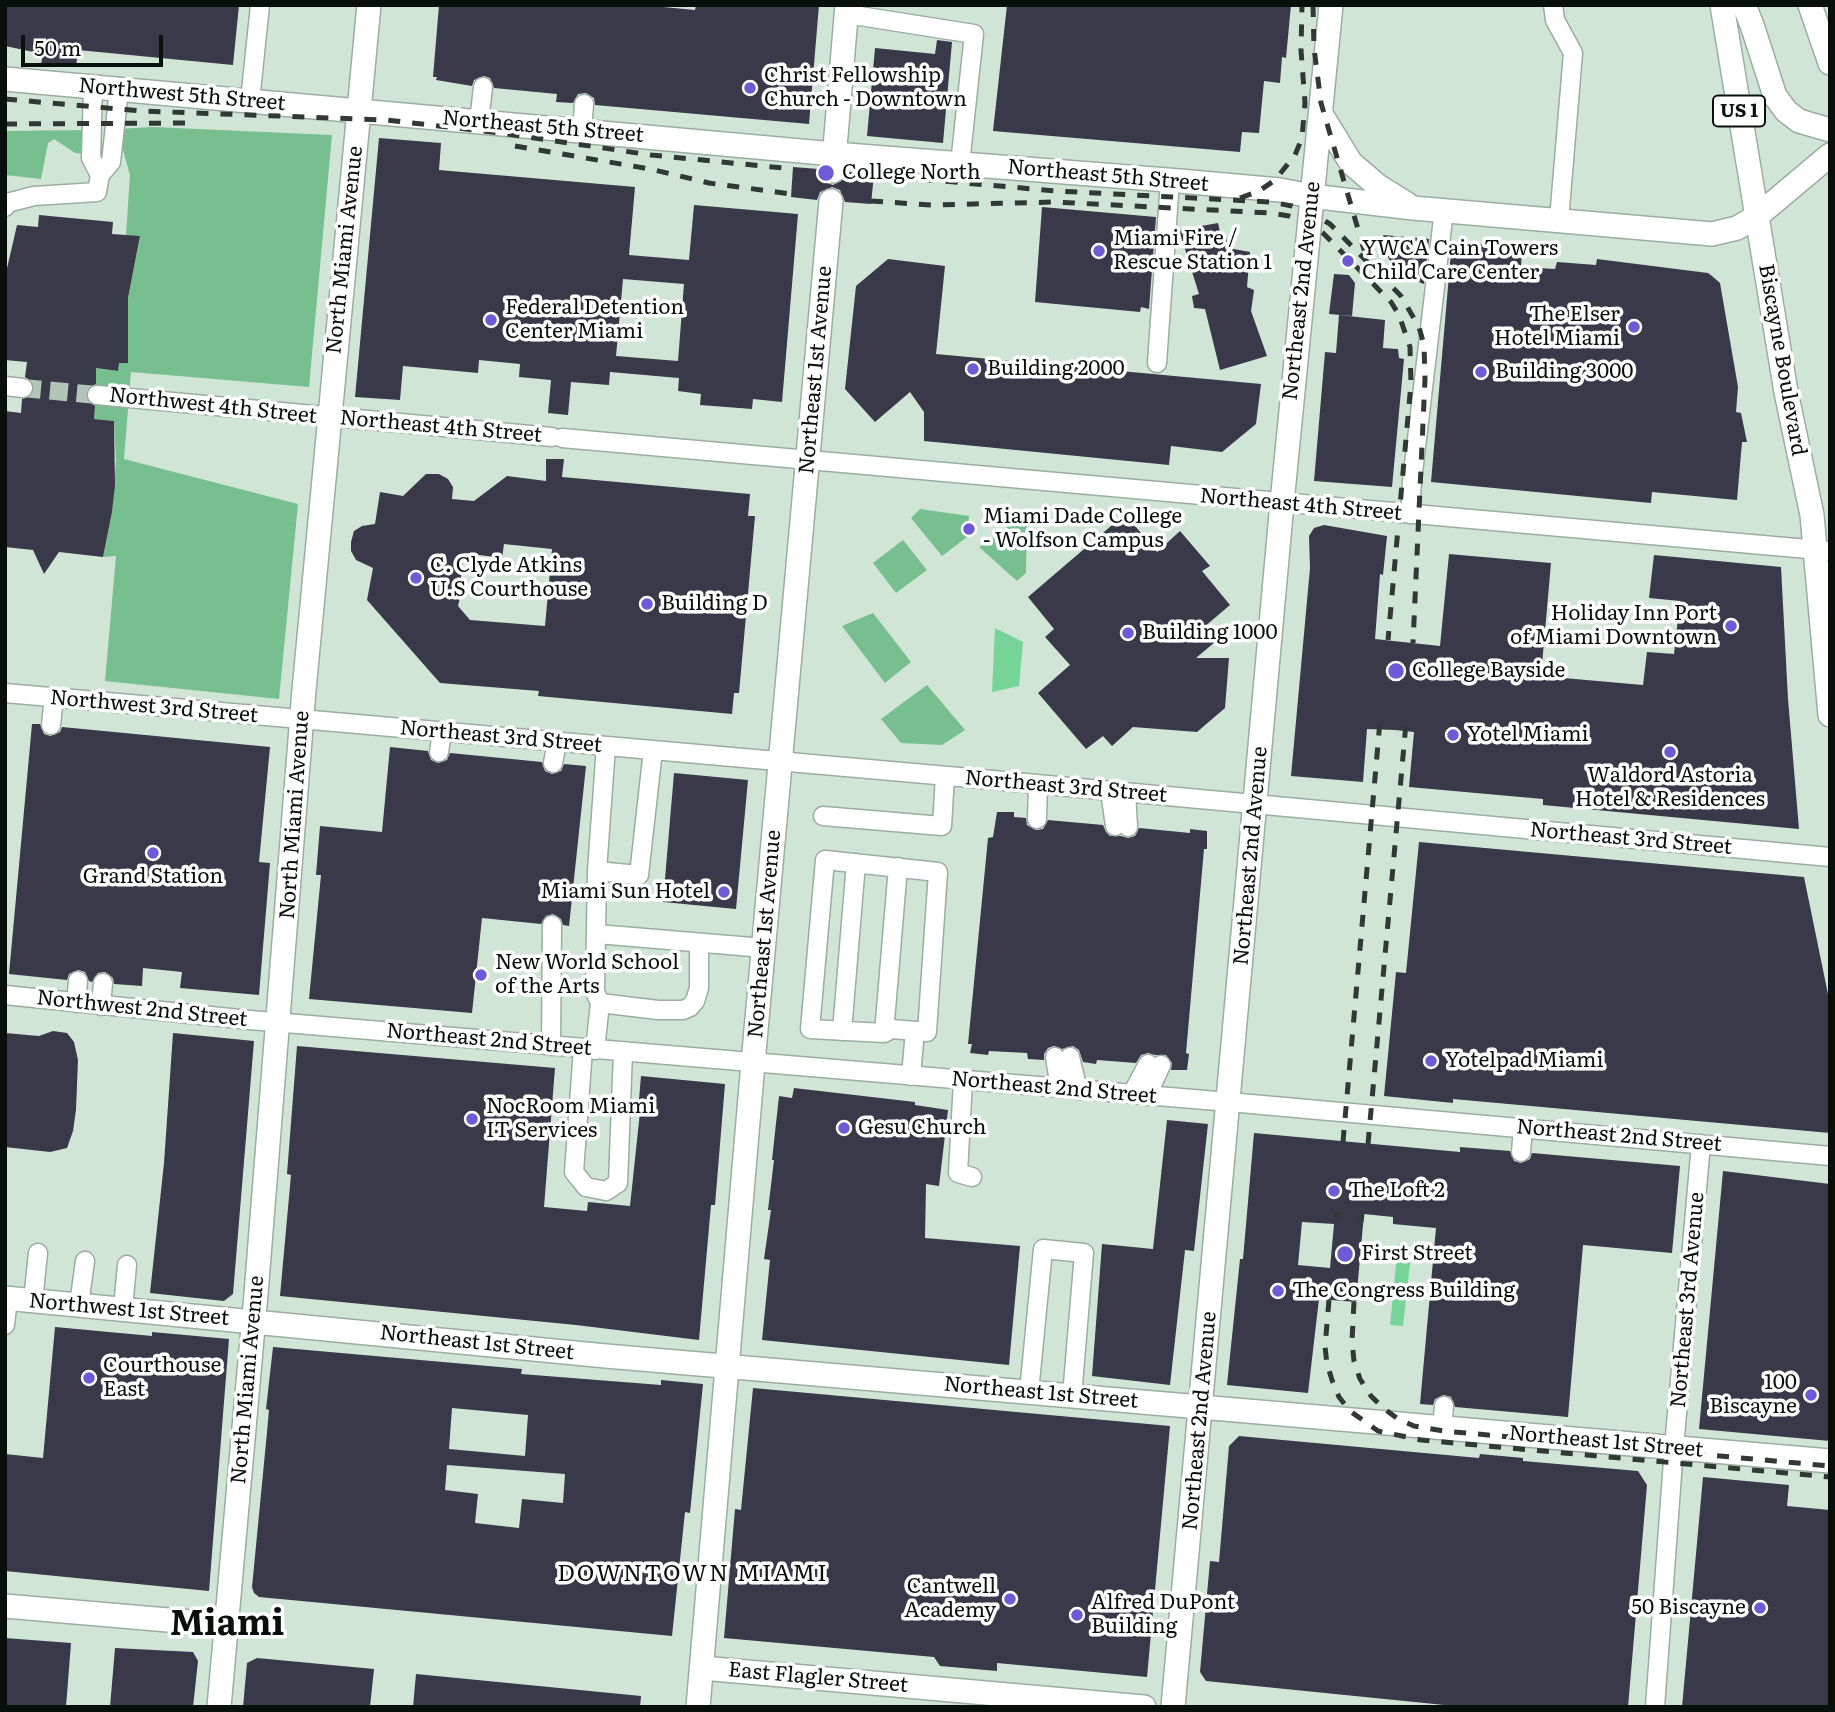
<!DOCTYPE html>
<style>
body{margin:0}
#map{position:relative;width:1835px;height:1712px;overflow:hidden;background:#d1e5d7;font-family:Literata,serif}
canvas{display:block}
.frame{position:absolute;inset:0;border:7px solid #09100b;pointer-events:none}
.scale{position:absolute;left:21px;top:35px;width:142px;height:32px;box-sizing:border-box;border:4px solid #09100b;border-top:0;padding-left:9px;font-size:21px;line-height:24px;white-space:nowrap;color:#09100b;-webkit-text-stroke:5px #fff;paint-order:stroke}
</style>
<div id="map">
<canvas width="1835" height="1712"></canvas>
<div class="frame"></div>
<div class="scale">50 m</div>
</div>
<script>
const ctx = document.querySelector('canvas').getContext('2d');
ctx.lineJoin = 'round';
function fill(path, color) { ctx.fillStyle = color; ctx.fill(path, 'evenodd'); }
const shape = rows => new Path2D(rows.map(r => 'M' + r).join(''));
function stroke(path, color, width, dash) { ctx.strokeStyle = color; ctx.lineWidth = width; ctx.lineCap = dash ? 'butt' : 'round'; ctx.setLineDash(dash || []); ctx.stroke(path); }
function label(font, color, halo, rows, align = 'center') {
  ctx.font = font + ' Literata,serif'; ctx.lineWidth = 7; ctx.setLineDash([]); ctx.textBaseline = 'middle'; ctx.strokeStyle = halo; ctx.fillStyle = color; for (const [text, x, y, turn = 0] of rows) {
    ctx.save(); ctx.translate(x, y); ctx.rotate((+turn || 0) * Math.PI / 180); ctx.textAlign = isNaN(turn) ? turn : align; if (halo) ctx.strokeText(text, 0, 0); ctx.fillText(text, 0, 0); ctx.restore();
  }
}
const green = shape([
 [153,127,332,135,309,387,131,372,124,459,298,504,279,699,105,681,116,556,103,557,112,512,116,460,114,421,94,419,96,368,118,371,119,363,128,363,128,298,140,237,126,235,130,175,117,129],
 [91,130,86,154,75,153,54,139,48,143,41,179,5,175,5,131],
 [920,509,969,516,967,537,942,556,911,518],
 [1000,518,1027,522,1026,573,1017,581,979,547,1008,529],
 [903,540,927,570,896,593,873,563],
 [873,613,911,662,885,683,842,626],
 [927,685,965,730,942,745,901,743,881,719]
]);
const water = shape([
 [995,628,1023,642,1019,686,992,692],
 [1398,1244,1412,1246,1403,1326,1390,1325]
]);
const building = shape([
 [5,5,239,5,233,65,78,50,76,67,41,64,43,54,5,46],
 [439,5,642,5,695,10,696,5,819,5,809,124,595,105,594,98,586,93,578,94,573,103,556,102,557,94,494,88,490,78,484,76,474,80,472,86,436,80,437,77,433,77],
 [1007,5,1291,5,1286,58,1282,57,1280,83,1264,81,1259,133,1242,132,1240,152,993,131],
 [937,40,952,42,943,143,867,136,875,48,935,54],
 [379,138,441,143,439,170,635,187,629,255,689,260,694,205,798,214,782,402,753,399,752,409,700,405,701,394,678,391,679,378,610,372,609,385,571,382,568,415,548,413,551,380,519,377,520,364,479,360,478,373,403,366,400,400,355,397],
 [623,279,684,284,678,361,616,356],
 [793,167,819,169,820,176,824,182,833,185,844,179,847,172,874,174,871,204,845,202,840,190,832,187,820,192,817,200,791,197],
 [1042,207,1156,217,1149,309,1141,307,1140,312,1035,302],
 [39,215,113,222,112,234,140,236,128,298,128,363,119,363,118,371,96,368,96,384,88,388,86,393,87,400,95,406,94,419,114,421,115,485,112,512,103,557,59,552,44,574,33,550,5,547,5,411,21,413,22,399,32,395,34,389,33,383,25,377,27,362,5,360,5,277,17,225,38,227],
 [1218,223,1221,236,1226,236,1228,248,1250,252,1247,287,1254,290,1251,311,1267,356,1220,370,1205,309,1194,308,1192,296,1199,294,1179,230],
 [1383,235,1429,239,1424,284,1405,277,1395,268,1387,256],
 [1452,241,1522,248,1521,267,1555,269,1557,262,1596,265,1597,259,1708,273,1712,276,1720,283,1738,387,1736,412,1741,413,1747,442,1742,442,1737,500,1652,492,1651,503,1431,482],
 [888,259,945,266,936,354,1261,384,1256,424,1222,452,1171,446,1169,465,924,441,924,412,910,392,875,422,845,389,856,286],
 [1334,274,1349,275,1355,283,1352,316,1329,314],
 [1339,315,1385,320,1383,348,1398,349,1399,358,1404,359,1392,487,1314,481,1325,352,1336,353],
 [546,459,564,459,562,477,750,494,748,516,755,516,739,693,734,693,732,714,538,696,539,691,440,683,367,600,373,568,356,560,351,551,351,542,354,531,362,526,375,524,380,492,403,496,426,474,439,474,448,479,453,487,452,499,474,501,507,476,546,481],
 [504,544,552,549,545,626,470,620,458,606,462,589,460,585,464,553,502,558],
 [1125,514,1157,552,1180,531,1210,566,1202,571,1230,605,1203,628,1215,642,1196,658,1229,658,1225,708,1197,732,1133,727,1112,746,1103,736,1086,749,1038,693,1070,665,1045,637,1054,629,1028,597],
 [1324,525,1387,536,1383,575,1380,574,1375,639,1440,646,1449,554,1551,563,1541,676,1643,685,1647,652,1674,654,1680,601,1649,598,1654,555,1781,567,1788,699,1799,829,1543,805,1543,799,1409,787,1414,732,1395,730,1367,729,1363,782,1291,776,1310,568,1309,536,1314,528],
 [32,724,40,724,44,734,50,736,60,732,62,727,270,747,259,862,270,863,259,995,180,988,182,972,143,968,142,986,114,984,113,978,105,972,98,973,92,982,89,981,85,972,78,970,69,974,67,980,9,974],
 [390,747,428,751,431,760,438,763,447,760,450,753,542,762,545,771,552,774,561,771,564,764,586,766,569,926,563,925,561,919,553,914,546,916,541,924,482,918,472,1013,309,999,321,875,316,875,320,826,382,832],
 [674,773,748,780,736,909,663,902],
 [997,812,1014,812,1014,817,1026,818,1027,825,1036,830,1043,829,1048,820,1103,825,1106,832,1110,836,1121,836,1128,838,1135,836,1139,828,1190,833,1190,829,1207,831,1207,849,1204,849,1186,1053,1189,1054,1187,1070,1171,1070,1172,1063,1166,1055,1155,1055,1148,1053,1141,1055,1136,1063,1097,1060,1096,1064,1083,1062,1079,1050,1073,1046,1062,1049,1054,1046,1048,1048,1044,1054,1044,1060,1028,1059,1027,1053,989,1051,988,1055,970,1053,972,1044,968,1044,988,838,993,837],
 [1419,842,1804,877,1830,1004,1830,1133,1453,1099,1453,1103,1384,1096,1396,972,1406,973],
 [53,1031,67,1033,74,1042,78,1060,76,1110,73,1131,67,1148,50,1152,5,1147,5,1033,39,1036],
 [173,1033,254,1041,233,1294,224,1301,150,1293,164,1163],
 [297,1046,555,1068,544,1207,587,1211,588,1202,630,1206,640,1112,638,1111,641,1076,725,1084,715,1205,711,1205,699,1340,576,1325,280,1296,291,1175,287,1174],
 [794,1088,915,1102,915,1105,948,1110,939,1186,926,1184,925,1238,1020,1246,1009,1365,762,1340,770,1260,764,1259,771,1210,768,1210,774,1160,772,1160,779,1096,792,1098],
 [1167,1120,1208,1124,1194,1251,1185,1250,1170,1385,1092,1376,1102,1244,1153,1249],
 [1254,1133,1460,1152,1460,1147,1510,1151,1514,1161,1521,1163,1530,1159,1532,1153,1680,1166,1672,1253,1583,1245,1568,1417,1455,1407,1451,1397,1444,1395,1435,1399,1433,1405,1420,1404,1436,1228,1393,1224,1393,1217,1364,1214,1356,1302,1319,1299,1308,1393,1227,1385,1240,1259,1243,1259],
 [1302,1222,1334,1224,1330,1268,1298,1265],
 [1723,1171,1830,1184,1830,1441,1699,1429],
 [55,1327,152,1336,152,1332,229,1339,209,1591,5,1571,5,1454,43,1458],
 [273,1347,522,1369,521,1374,661,1385,661,1380,703,1384,690,1513,685,1512,672,1636,259,1597,254,1593,252,1587,267,1432,269,1410,266,1409],
 [452,1408,528,1415,525,1456,449,1449],
 [447,1465,565,1474,563,1503,522,1499,519,1528,475,1523,478,1494,445,1490],
 [753,1388,1170,1426,1147,1677,997,1663,997,1671,940,1666,934,1657,724,1638,735,1509,741,1510],
 [1239,1436,1479,1458,1480,1454,1523,1458,1523,1461,1638,1471,1647,1485,1628,1707,1464,1707,1206,1681,1200,1672,1210,1561,1219,1562,1229,1446],
 [1703,1477,1789,1485,1787,1506,1830,1510,1830,1707,1682,1707],
 [5,1638,71,1643,66,1707,5,1707],
 [115,1648,193,1652,198,1661,193,1707,110,1707],
 [257,1658,374,1669,370,1707,243,1707,247,1663],
 [416,1674,641,1696,640,1707,413,1707]
]);
const minorTunnel = shape([
 [23,388,97,395]
]);
const minor = shape([
 [1553,5,1555,20,1573,53,1559,220],
 [847,14,974,34,960,164],
 [93,87,91,158,100,175],
 [250,101,260,5],
 [479,122,483,87],
 [582,131,584,104],
 [5,207,7,203,34,196,97,192,100,175,111,162,119,90],
 [1157,363,1170,181],
 [5,386,23,388],
 [97,395,552,437],
 [562,438,1830,551],
 [1410,514,1412,481,1444,210],
 [5,693,982,779,1830,857],
 [51,725,54,697],
 [606,746,597,871,595,992,600,1003,658,1010,683,1010,690,1007,695,1001,699,988,699,943],
 [439,752,442,732],
 [553,763,557,742],
 [1110,791,1115,826],
 [1126,792,1128,827],
 [823,816,942,826,945,776],
 [1037,819,1038,784],
 [825,860,938,872,927,1032,892,1029,884,1033,810,1029,825,860],
 [597,871,639,875,653,750],
 [597,934,764,948],
 [5,995,250,1020,1229,1102,1830,1156],
 [76,1003,78,981],
 [101,1006,103,983],
 [842,1031,856,863],
 [884,1033,898,867],
 [551,1046,552,925],
 [583,1049,574,1172,586,1187,606,1191,618,1183,623,1052],
 [595,1050,600,1003],
 [1055,1057,1060,1088],
 [1070,1057,1078,1090],
 [911,1076,915,1031],
 [963,1080,958,1173,972,1177],
 [1132,1094,1148,1064],
 [1147,1096,1161,1065],
 [1521,1152,1523,1128],
 [33,1301,38,1253],
 [79,1305,85,1261],
 [123,1309,127,1265],
 [5,1325,8,1298],
 [1029,1392,1043,1249,1084,1253,1072,1396],
 [1442,1428,1444,1406],
 [1655,1707,1674,1447,1701,1144]
]);
const major = shape([
 [1722,5,1786,392,1812,515,1830,715],
 [1744,5,1752,25,1775,96,1786,111,1799,121,1830,130],
 [1810,5,1830,63],
 [5,79,834,154,1180,181,1280,190,1311,196,1413,208,1712,234,1737,228,1756,217,1830,155],
 [1321,114,1351,163,1378,186,1407,204],
 [833,171,847,5],
 [5,1298,606,1356,1830,1461],
 [5,1606,226,1625],
 [702,1668,1144,1707],
 [219,1707,256,1294,304,690,369,5],
 [698,1707,753,1063,831,201],
 [1173,1707,1282,503,1331,5]
]);
const rail = shape([
 [1313,5,1314,48,1321,103,1365,253],
 [5,99,142,111,386,120,501,133,651,155,793,169],
 [5,124,191,123],
 [515,146,650,169,709,183,791,194],
 [874,175,1056,191,1271,202,1292,206,1312,213,1330,224,1401,296,1419,327,1424,345,1425,379,1413,643],
 [1240,198,1259,191,1275,180,1295,155,1302,138,1305,103,1301,50,1302,5],
 [871,201,931,205,1055,202,1270,213,1289,216,1308,223,1323,233,1391,302,1399,315,1410,347,1411,383,1388,640],
 [1343,1142,1380,721],
 [1368,1144,1406,723],
 [1336,1219,1337,1212],
 [1361,1222,1362,1214],
 [1329,1300,1325,1347,1327,1364,1332,1380,1339,1397,1350,1411,1378,1431,1421,1440,1830,1477],
 [1354,1302,1352,1341,1354,1361,1360,1379,1371,1396,1383,1408,1398,1419,1414,1426,1444,1431,1830,1466]
]);
const markers = [
 [750,88,7,"#6d5bd5"],
 [826,173,9,"#6d5bd5"],
 [1099,251,7,"#6d5bd5"],
 [1348,261,7,"#6d5bd5"],
 [491,320,7,"#6d5bd5"],
 [1634,327,7,"#6d5bd5"],
 [973,369,7,"#6d5bd5"],
 [1481,372,7,"#6d5bd5"],
 [969,529,7,"#6d5bd5"],
 [416,578,7,"#6d5bd5"],
 [647,604,7,"#6d5bd5"],
 [1731,626,7,"#6d5bd5"],
 [1128,633,7,"#6d5bd5"],
 [1396,671,9,"#6d5bd5"],
 [1453,735,7,"#6d5bd5"],
 [1670,752,7,"#6d5bd5"],
 [153,853,7,"#6d5bd5"],
 [724,892,7,"#6d5bd5"],
 [481,975,7,"#6d5bd5"],
 [1431,1061,7,"#6d5bd5"],
 [472,1119,7,"#6d5bd5"],
 [844,1128,7,"#6d5bd5"],
 [1334,1191,7,"#6d5bd5"],
 [1345,1254,9,"#6d5bd5"],
 [1278,1291,7,"#6d5bd5"],
 [89,1378,7,"#6d5bd5"],
 [1811,1395,7,"#6d5bd5"],
 [1010,1599,7,"#6d5bd5"],
 [1760,1608,7,"#6d5bd5"],
 [1077,1615,7,"#6d5bd5"]
];
const shields = [
 [1739,111,52]
];
const shieldNames = [
 ["US 1",1739,111]
];
const poiNames = [
 ["Christ Fellowship",764,76],
 ["Church - Downtown",764,100],
 ["College North",842,173],
 ["Miami Fire /",1113,239],
 ["Rescue Station 1",1113,263],
 ["YWCA Cain Towers",1362,249],
 ["Child Care Center",1362,273],
 ["Federal Detention",505,308],
 ["Center Miami",505,332],
 ["The Elser",1620,315,"right"],
 ["Hotel Miami",1620,339,"right"],
 ["Building 2000",987,369],
 ["Building 3000",1495,372],
 ["Miami Dade College",983,517],
 ["- Wolfson Campus",983,541],
 ["C. Clyde Atkins",430,566],
 ["U.S Courthouse",430,590],
 ["Building D",661,604],
 ["Holiday Inn Port",1717,614,"right"],
 ["of Miami Downtown",1717,638,"right"],
 ["Building 1000",1142,633],
 ["College Bayside",1412,671],
 ["Yotel Miami",1467,735],
 ["Waldord Astoria",1670,776,"center"],
 ["Hotel & Residences",1670,800,"center"],
 ["Grand Station",153,877,"center"],
 ["Miami Sun Hotel",710,892,"right"],
 ["New World School",495,963],
 ["of the Arts",495,987],
 ["Yotelpad Miami",1445,1061],
 ["NocRoom Miami",486,1107],
 ["IT Services",486,1131],
 ["Gesu Church",858,1128],
 ["The Loft 2",1348,1191],
 ["First Street",1361,1254],
 ["The Congress Building",1292,1291],
 ["Courthouse",103,1366],
 ["East",103,1390],
 ["100",1797,1383,"right"],
 ["Biscayne",1797,1407,"right"],
 ["Cantwell",996,1587,"right"],
 ["Academy",996,1611,"right"],
 ["Alfred DuPont",1091,1603],
 ["Building",1091,1627],
 ["50 Biscayne",1746,1608,"right"]
];
const streetNames = [
 ["Northwest 5th Street",182,95,5],
 ["Northeast 5th Street",543,127,5],
 ["Northeast 5th Street",1108,176,5],
 ["North Miami Avenue",345,250,-84],
 ["Northeast 2nd Avenue",1302,291,-84],
 ["Biscayne Boulevard",1782,360,80],
 ["Northeast 1st Avenue",816,370,-85],
 ["Northwest 4th Street",213,406,6],
 ["Northeast 4th Street",441,427,5],
 ["Northeast 4th Street",1301,505,5],
 ["Northwest 3rd Street",154,707,5],
 ["Northeast 3rd Street",501,737,5],
 ["Northeast 3rd Street",1066,787,5],
 ["North Miami Avenue",295,815,-86],
 ["Northeast 3rd Street",1631,839,5],
 ["Northeast 2nd Avenue",1251,856,-85],
 ["Northeast 1st Avenue",765,934,-85],
 ["Northwest 2nd Street",142,1009,6],
 ["Northeast 2nd Street",489,1040,5],
 ["Northeast 2nd Street",1054,1088,5],
 ["Northeast 2nd Street",1619,1136,5],
 ["Northeast 3rd Avenue",1688,1300,-85],
 ["Northwest 1st Street",129,1310,5],
 ["Northeast 1st Street",477,1343,6],
 ["North Miami Avenue",248,1380,-85],
 ["Northeast 1st Street",1041,1393,5],
 ["Northeast 2nd Avenue",1200,1421,-85],
 ["Northeast 1st Street",1606,1442,5],
 ["East Flagler Street",818,1678,5]
];
const neighbourhoodNames = [
 ["DOWNTOWN MIAMI",693,1574]
];
const townNames = [
 ["Miami",227,1625]
];
fill(green, '#78bf90');
fill(water, '#77d498');
fill(building, '#393949');
stroke(minorTunnel, '#b3c5b8', 18, [18, 9]);
stroke(minor, '#9bada0', 21);
stroke(major, '#9bada0', 26);
stroke(minor, '#fff', 18);
stroke(major, '#fff', 23);
stroke(rail, '#303933', 5, [12, 12]);
for (const [x, y, r, color] of markers) { const dot = new Path2D(); dot.arc(x, y, r, 0, 2 * Math.PI); ctx.fillStyle = color; ctx.fill(dot); stroke(dot, '#fff', 2.5); }
for (const [x, y, w] of shields) { const box = new Path2D(); box.roundRect(x - w / 2, y - 15.5, w, 31, 5); ctx.fillStyle = '#fff'; ctx.fill(box); stroke(box, '#09100b', 2); }
label('bold 19px', '#09100b', null, shieldNames);
label('21px', '#09100b', '#fff', poiNames, 'left');
label('21px', '#09100b', '#fff', streetNames);
ctx.letterSpacing = '2px';
label('23px', '#09100b', '#fff', neighbourhoodNames);
ctx.letterSpacing = '0px';
label('bold 35px', '#09100b', '#fff', townNames);
</script>
